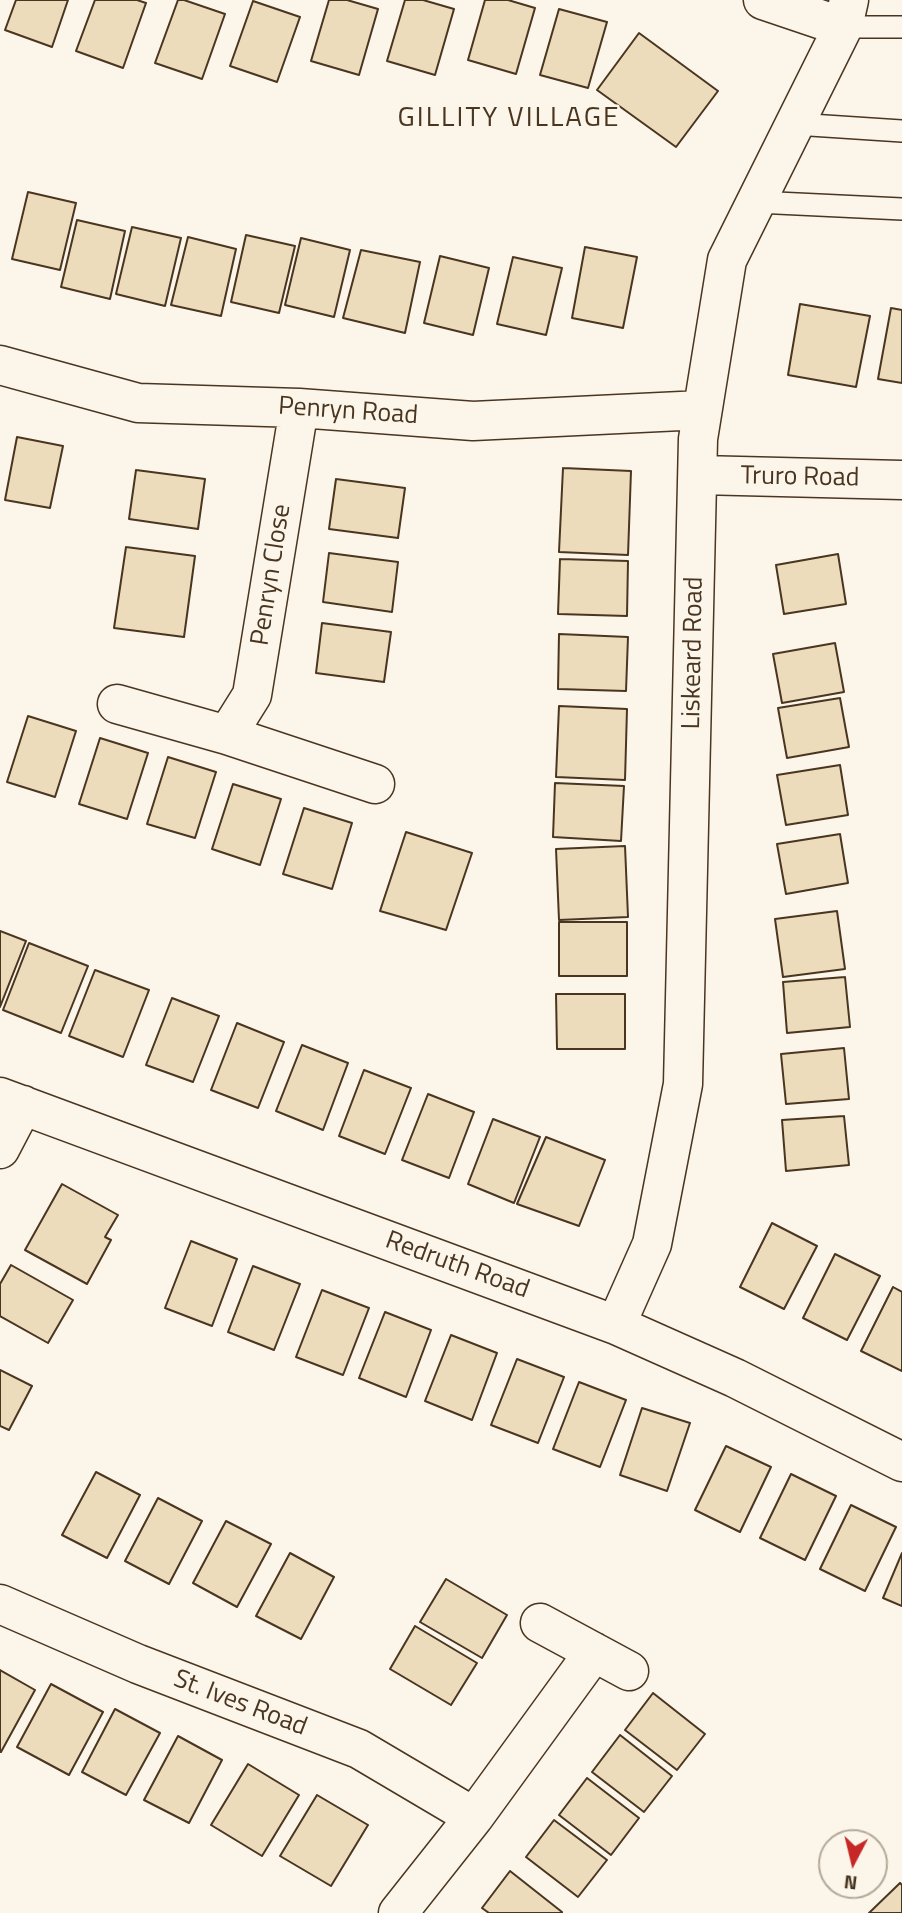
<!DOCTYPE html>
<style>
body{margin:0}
#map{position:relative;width:902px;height:1913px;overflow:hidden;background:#fbf6e9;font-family:"Titillium Web",sans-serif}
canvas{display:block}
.north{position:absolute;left:818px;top:1829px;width:70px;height:70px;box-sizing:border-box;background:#fbf6e9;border:2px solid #b4a999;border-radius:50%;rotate:187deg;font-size:19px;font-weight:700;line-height:28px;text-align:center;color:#4a3520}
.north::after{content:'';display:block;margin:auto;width:24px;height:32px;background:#c62828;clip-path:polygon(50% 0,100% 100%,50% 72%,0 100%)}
</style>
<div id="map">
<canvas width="902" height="1913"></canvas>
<div class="north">N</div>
</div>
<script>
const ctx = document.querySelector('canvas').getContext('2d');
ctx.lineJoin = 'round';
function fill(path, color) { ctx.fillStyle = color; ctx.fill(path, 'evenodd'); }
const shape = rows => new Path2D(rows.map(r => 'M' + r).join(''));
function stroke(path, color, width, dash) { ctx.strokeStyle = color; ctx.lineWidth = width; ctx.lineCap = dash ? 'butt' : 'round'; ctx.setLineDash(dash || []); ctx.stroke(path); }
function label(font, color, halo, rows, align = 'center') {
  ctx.font = font + ' "Titillium Web",sans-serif'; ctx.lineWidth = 5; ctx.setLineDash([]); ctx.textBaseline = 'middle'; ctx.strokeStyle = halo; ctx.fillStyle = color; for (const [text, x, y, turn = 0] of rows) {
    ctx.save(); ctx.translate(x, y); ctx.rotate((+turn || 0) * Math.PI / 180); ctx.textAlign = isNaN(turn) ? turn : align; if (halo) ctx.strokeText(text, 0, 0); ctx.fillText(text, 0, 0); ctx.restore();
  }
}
const building = shape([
 [16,0,68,0,52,47,5,30,16,0],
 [95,0,137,0,146,3,123,68,76,51,95,0],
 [178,0,184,0,225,14,202,79,155,63,178,0],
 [329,0,347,0,378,9,359,75,311,61,329,0],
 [405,0,423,0,454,9,435,75,387,61,405,0],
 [485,0,508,0,535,8,516,74,468,60,485,0],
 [253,1,300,17,277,82,230,66,253,1],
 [559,9,607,22,588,88,540,75,559,9],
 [639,33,718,91,676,147,597,90,639,33],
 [28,192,76,203,60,270,12,259,28,192],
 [77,220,125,231,110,299,61,287,77,220],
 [132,227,181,238,165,306,116,294,132,227],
 [246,235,295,246,279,313,231,302,246,235],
 [188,237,236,249,221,316,171,305,188,237],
 [301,238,350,250,334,317,285,305,301,238],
 [585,247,637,257,623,328,572,318,585,247],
 [361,250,420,262,405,333,343,318,361,250],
 [440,256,489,268,473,335,424,323,440,256],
 [513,257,562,268,546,335,497,324,513,257],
 [800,304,870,316,856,387,788,375,800,304],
 [891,308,902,310,902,383,878,379,891,308],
 [17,437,63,446,50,508,5,500,17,437],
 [563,468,631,471,628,555,559,552,563,468],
 [136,470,205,479,198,529,129,519,136,470],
 [336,479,405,488,398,538,329,529,336,479],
 [126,547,195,556,184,637,114,628,126,547],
 [329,553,398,562,392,612,323,602,329,553],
 [838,554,846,604,784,614,776,565,838,554],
 [560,559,628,561,627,616,558,614,560,559],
 [322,623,391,632,384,682,316,673,322,623],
 [559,634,628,637,626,691,558,689,559,634],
 [835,643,844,692,782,703,773,654,835,643],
 [840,698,849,747,787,758,778,708,840,698],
 [559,706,627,709,625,780,556,777,559,706],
 [28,716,76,731,55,797,7,782,28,716],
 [100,738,148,753,127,819,79,804,100,738],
 [168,757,216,772,195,838,147,824,168,757],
 [840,765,848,815,786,825,777,775,840,765],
 [555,783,624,786,621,841,553,837,555,783],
 [233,784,281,799,260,865,212,849,233,784],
 [304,808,352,823,332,889,283,874,304,808],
 [406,832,472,853,446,930,380,911,406,832],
 [840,834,848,883,786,894,777,844,840,834],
 [625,846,628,917,559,920,556,849,625,846],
 [837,911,845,969,783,977,775,919,837,911],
 [559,922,627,922,627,976,559,976,559,922],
 [0,931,26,941,0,1007,0,931],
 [29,943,88,966,61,1033,3,1010,29,943],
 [95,970,149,990,123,1057,69,1036,95,970],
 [845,977,850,1027,787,1033,783,982,845,977],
 [556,994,625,994,625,1049,557,1049,556,994],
 [172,998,219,1016,193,1082,146,1065,172,998],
 [237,1023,284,1042,258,1108,211,1090,237,1023],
 [302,1045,348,1063,323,1130,276,1111,302,1045],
 [844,1048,849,1099,786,1104,781,1054,844,1048],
 [364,1070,411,1088,385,1154,339,1136,364,1070],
 [428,1094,474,1112,449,1178,402,1160,428,1094],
 [844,1116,849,1165,786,1171,782,1120,844,1116],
 [493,1119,540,1137,514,1203,468,1184,493,1119],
 [546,1137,605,1160,579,1226,517,1204,546,1137],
 [62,1184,118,1215,105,1237,111,1240,87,1284,25,1250,62,1184],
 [772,1223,817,1246,784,1309,740,1287,772,1223],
 [191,1241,237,1259,212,1326,165,1308,191,1241],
 [835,1254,880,1276,847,1340,803,1318,835,1254],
 [11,1265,73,1300,48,1343,0,1316,0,1284,11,1265],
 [253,1266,300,1284,274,1350,228,1332,253,1266],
 [893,1287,902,1292,902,1371,861,1351,893,1287],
 [322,1290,369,1308,343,1375,296,1357,322,1290],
 [385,1312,431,1330,406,1397,359,1378,385,1312],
 [451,1335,497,1353,472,1420,425,1401,451,1335],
 [517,1359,564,1377,538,1443,491,1425,517,1359],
 [0,1370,32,1386,9,1430,0,1426,0,1370],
 [579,1382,626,1400,600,1467,553,1449,579,1382],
 [642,1408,690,1423,667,1491,620,1475,642,1408],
 [726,1446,771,1467,740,1532,695,1510,726,1446],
 [96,1472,140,1495,107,1558,62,1535,96,1472],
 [791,1474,836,1496,805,1560,760,1538,791,1474],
 [158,1498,202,1521,169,1584,125,1561,158,1498],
 [851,1505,896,1527,865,1591,820,1569,851,1505],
 [226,1521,271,1544,237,1607,193,1583,226,1521],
 [290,1553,334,1577,301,1639,256,1616,290,1553],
 [902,1553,902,1606,883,1598,902,1553],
 [446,1579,507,1615,482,1658,420,1622,446,1579],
 [415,1626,477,1663,451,1705,390,1669,415,1626],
 [0,1670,35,1690,1,1752,0,1752,0,1670],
 [51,1684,103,1712,69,1775,17,1747,51,1684],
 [653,1693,705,1734,677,1770,625,1730,653,1693],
 [115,1709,160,1733,126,1795,82,1772,115,1709],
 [620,1735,672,1776,644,1812,592,1772,620,1735],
 [178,1736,222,1760,189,1823,144,1800,178,1736],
 [248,1764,299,1795,262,1856,211,1825,248,1764],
 [587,1778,639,1818,611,1855,559,1815,587,1778],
 [317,1795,368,1825,331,1886,280,1856,317,1795],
 [554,1820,607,1860,578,1897,526,1857,554,1820],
 [510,1871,562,1912,562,1913,489,1913,482,1908,510,1871],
 [900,1883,902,1885,902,1913,869,1913,900,1883]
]);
const service = shape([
 [843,27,902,27],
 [795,124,902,131],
 [756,202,902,209]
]);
const minor = shape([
 [763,0,843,27],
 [0,365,138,403,299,408,473,421,702,410],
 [699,475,902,480],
 [117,704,227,735,375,784],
 [227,735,252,695,299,408],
 [0,1097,616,1325,735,1378,902,1462],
 [0,1149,23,1105],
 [616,1325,652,1244,683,1084,698,439,727,260,843,27,849,0],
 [0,1604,138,1664,359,1749,474,1817],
 [540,1623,629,1671],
 [398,1913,474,1817,594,1652]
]);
const streetNames = [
 ["Penryn Road",348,412,4],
 ["Truro Road",800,478,1],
 ["Penryn Close",272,575,-81],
 ["Liskeard Road",694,653,-89],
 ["Redruth Road",457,1266,20],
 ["St. Ives Road",240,1704,21]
];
const neighbourhoodNames = [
 ["GILLITY VILLAGE",509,119]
];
fill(building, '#ecdcbc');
stroke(building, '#4a3520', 2);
stroke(service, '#4a3520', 24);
stroke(minor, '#4a3520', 41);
stroke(service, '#fbf6e9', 21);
stroke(minor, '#fbf6e9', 38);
label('26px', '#4a3520', '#fbf6e9', streetNames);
ctx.letterSpacing = '2px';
label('28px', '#4a3520', '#fbf6e9', neighbourhoodNames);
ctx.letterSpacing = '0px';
</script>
